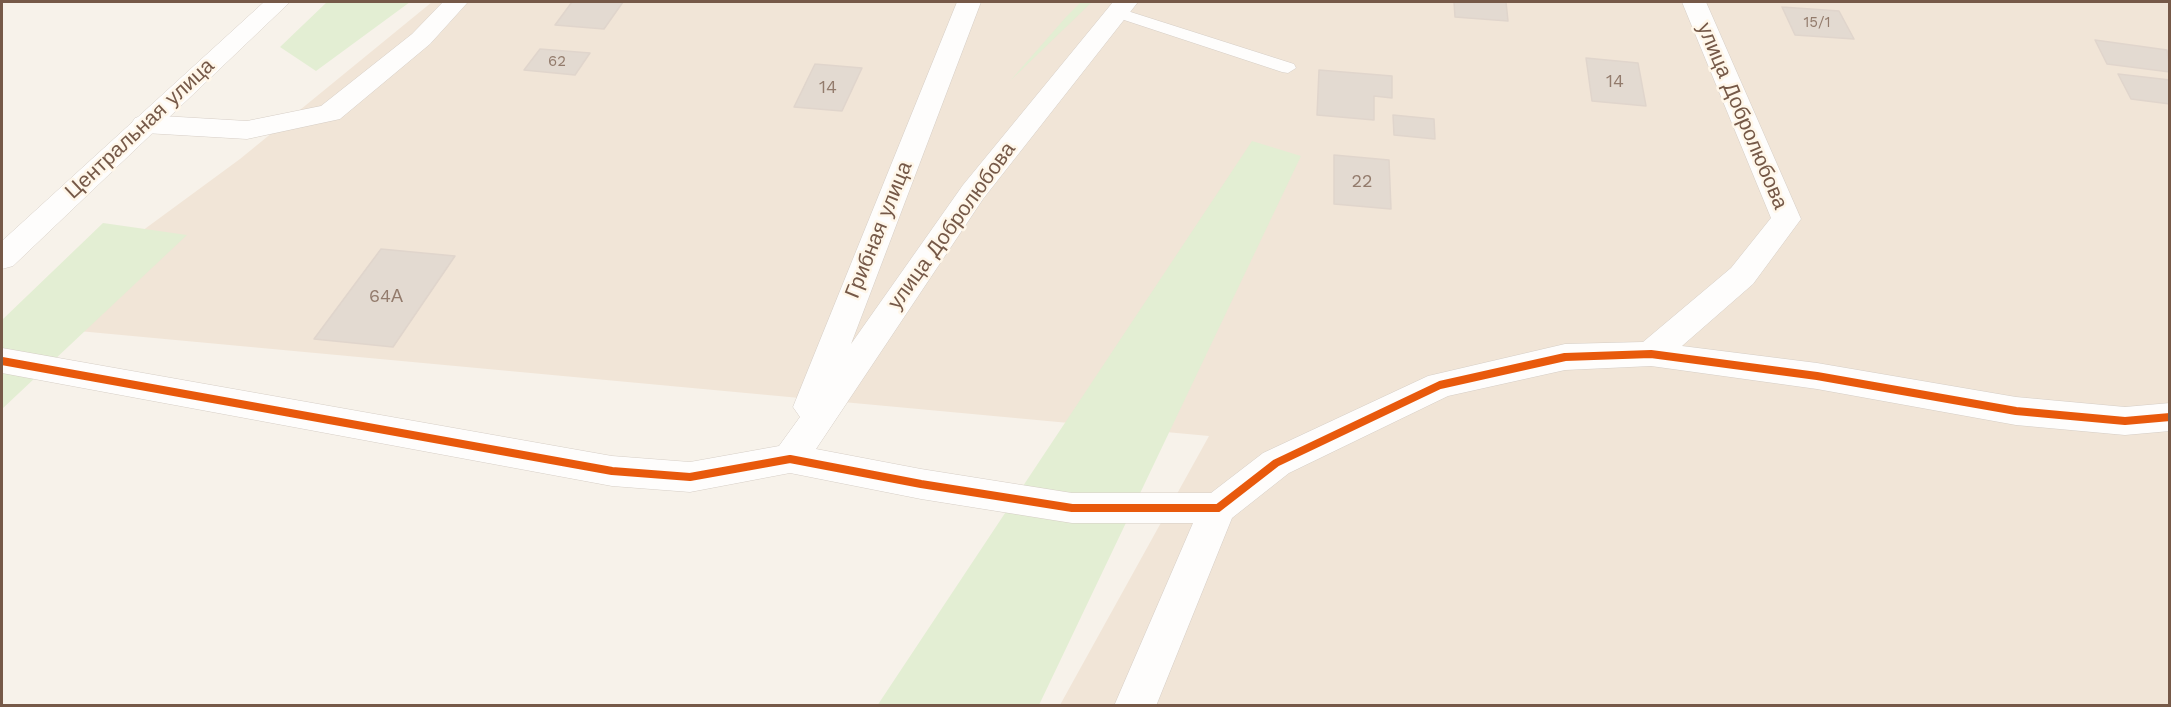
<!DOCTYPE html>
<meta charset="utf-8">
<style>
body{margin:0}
#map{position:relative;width:2171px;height:707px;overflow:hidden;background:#f7f2ea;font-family:"Work Sans",sans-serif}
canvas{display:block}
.frame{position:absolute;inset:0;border:3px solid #765948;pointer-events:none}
</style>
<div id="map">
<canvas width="2171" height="707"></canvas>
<div class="frame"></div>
</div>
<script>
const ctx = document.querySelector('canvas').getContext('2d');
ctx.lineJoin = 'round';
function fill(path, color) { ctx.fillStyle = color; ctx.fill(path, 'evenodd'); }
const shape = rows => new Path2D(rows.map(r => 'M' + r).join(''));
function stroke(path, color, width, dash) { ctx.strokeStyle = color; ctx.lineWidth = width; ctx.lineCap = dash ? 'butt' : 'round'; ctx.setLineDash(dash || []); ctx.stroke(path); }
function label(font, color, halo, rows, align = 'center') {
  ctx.font = font + ' "Work Sans",sans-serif'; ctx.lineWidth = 5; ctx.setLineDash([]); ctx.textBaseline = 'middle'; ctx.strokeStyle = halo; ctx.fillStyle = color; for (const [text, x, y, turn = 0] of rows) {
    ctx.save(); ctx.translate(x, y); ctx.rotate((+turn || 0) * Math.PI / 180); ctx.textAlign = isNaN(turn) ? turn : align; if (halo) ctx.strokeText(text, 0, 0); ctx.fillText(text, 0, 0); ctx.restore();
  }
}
const residential = shape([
 [432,2,2169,2,2169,705,1060,705,1209,436,14,325,240,159]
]);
const green = shape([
 [327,2,410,2,316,71,280,47],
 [1081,2,1092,2,1010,81,1066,17],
 [1252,141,1301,156,1039,705,877,706],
 [103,223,187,235,2,409,2,320]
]);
const building = shape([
 [572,2,623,2,604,29,555,25,572,2],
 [1454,2,1506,2,1508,21,1455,17,1454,2],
 [1782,7,1839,11,1854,39,1795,35,1782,7],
 [2095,40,2167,50,2170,72,2107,64,2095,40],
 [540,49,590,53,575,75,524,70,540,49],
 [1586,58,1638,63,1646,106,1592,101,1586,58],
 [815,64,862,68,842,111,794,107,815,64],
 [1319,70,1392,76,1392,98,1374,96,1374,120,1317,115,1319,70],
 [2118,74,2170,80,2170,104,2131,99,2118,74],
 [1393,115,1434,119,1435,139,1394,135,1393,115],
 [1334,155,1389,160,1391,209,1334,204,1334,155],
 [381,249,455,256,393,347,314,339,381,249]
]);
const service = shape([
 [1115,7,1294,64,1296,68,1288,73,1282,72,1109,15,1107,12,1109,9,1115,7]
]);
const minor = shape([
 [443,2,468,2,430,44,340,119,247,139,145,133,135,130,131,124,135,118,145,115,247,121,321,106,412,34,443,2],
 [957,2,981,2,851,344,963,185,1113,2,1138,2,983,199,816,449,921,469,1072,493,1211,493,1263,453,1428,376,1565,344,1643,342,1731,268,1771,218,1682,2,1706,2,1801,219,1753,284,1682,346,1817,363,2016,397,2125,407,2170,403,2170,431,2125,435,2016,425,1817,389,1651,366,1565,370,1448,396,1289,473,1232,518,1156,706,1114,706,1193,523,1072,523,921,499,790,473,690,492,612,486,2,373,2,348,612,456,690,462,779,446,800,417,793,407,957,2]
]);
const secondary = shape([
 [264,2,290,2,13,266,2,269,2,241,264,2]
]);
const cycleway = shape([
 [2,361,612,471,690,477,790,459,921,484,1072,508,1218,508,1276,463,1440,385,1565,357,1651,354,1817,376,2016,411,2125,421,2170,417]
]);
const farNumbernames = [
 ["15/1",1817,23],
 ["62",557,62]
];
const numberNames = [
 ["14",1615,82],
 ["14",828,88],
 ["22",1362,182],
 ["64А",386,297]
];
const streetNames = [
 ["улица Добролюбова",1742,116,67],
 ["Центральная улица",140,129,-43],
 ["улица Добролюбова",952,226,-54],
 ["Грибная улица",879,230,-68]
];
fill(residential, '#f1e5d7');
fill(green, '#e3eed3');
fill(building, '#e3dad1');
stroke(building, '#e0d5cc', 1.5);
stroke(service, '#d6cec6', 1);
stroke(minor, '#d6cec6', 1);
stroke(secondary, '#d6cec6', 1);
fill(service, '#fefdfc');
fill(minor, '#fefdfc');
fill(secondary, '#fefdfc');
stroke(cycleway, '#e8590c', 8);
label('15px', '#937b6c', null, farNumbernames);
label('18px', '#937b6c', null, numberNames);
label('21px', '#765948', '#fff7ea', streetNames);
</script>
